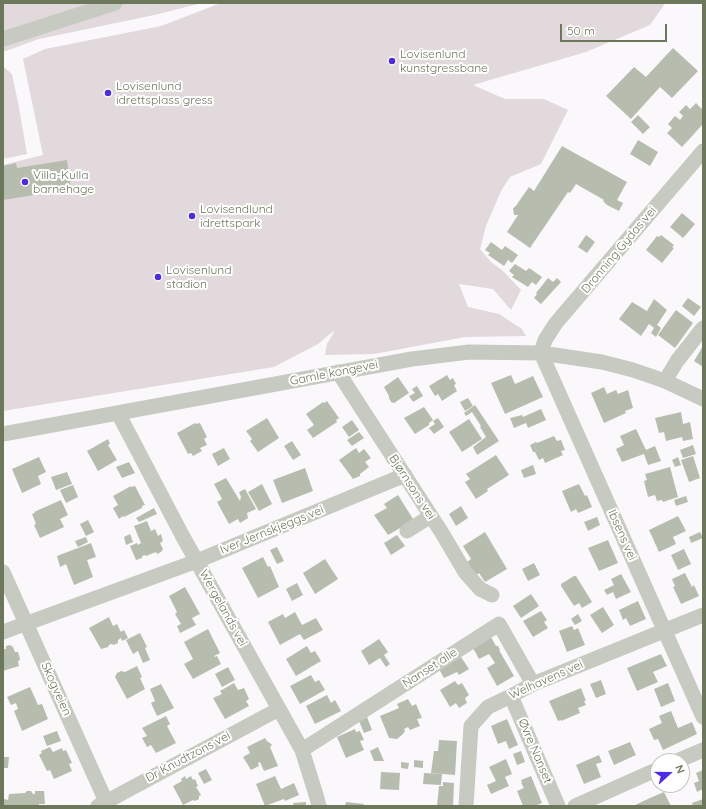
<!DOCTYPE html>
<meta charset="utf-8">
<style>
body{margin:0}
#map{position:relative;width:706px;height:809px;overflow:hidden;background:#faf8fa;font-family:Quicksand,sans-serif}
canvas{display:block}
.frame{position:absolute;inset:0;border:4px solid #6c775b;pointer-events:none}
.north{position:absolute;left:650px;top:753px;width:40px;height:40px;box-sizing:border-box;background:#fff;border:1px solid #c4c9bd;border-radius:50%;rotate:69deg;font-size:11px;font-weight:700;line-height:16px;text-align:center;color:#6c775b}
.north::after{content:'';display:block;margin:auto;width:14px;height:18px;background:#4e2ae8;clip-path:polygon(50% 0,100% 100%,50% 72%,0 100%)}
.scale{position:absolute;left:560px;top:24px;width:107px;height:18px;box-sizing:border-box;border:2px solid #6c775b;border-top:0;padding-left:5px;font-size:12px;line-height:14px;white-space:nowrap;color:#6c775b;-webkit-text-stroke:3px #fff;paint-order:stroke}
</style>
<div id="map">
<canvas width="706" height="809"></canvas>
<div class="frame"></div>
<div class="north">N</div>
<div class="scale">50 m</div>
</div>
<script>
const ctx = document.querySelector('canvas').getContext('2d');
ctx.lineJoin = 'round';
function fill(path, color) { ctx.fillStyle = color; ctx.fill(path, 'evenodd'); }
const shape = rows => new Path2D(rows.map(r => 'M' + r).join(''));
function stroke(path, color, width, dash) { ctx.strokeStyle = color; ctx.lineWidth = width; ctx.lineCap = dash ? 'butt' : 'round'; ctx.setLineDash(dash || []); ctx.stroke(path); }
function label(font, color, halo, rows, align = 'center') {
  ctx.font = font + ' Quicksand,sans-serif'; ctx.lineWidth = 4; ctx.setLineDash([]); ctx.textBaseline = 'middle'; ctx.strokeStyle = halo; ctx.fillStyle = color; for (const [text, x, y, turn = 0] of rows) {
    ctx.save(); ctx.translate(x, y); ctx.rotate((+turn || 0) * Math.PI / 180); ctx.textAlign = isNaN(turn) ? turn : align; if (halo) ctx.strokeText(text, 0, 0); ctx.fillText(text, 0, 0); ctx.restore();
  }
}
const green = shape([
 [3,3,201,3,159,14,39,39,3,52],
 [221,3,664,3,664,5,650,25,586,52,473,85,505,99,544,99,568,110,541,164,510,177,501,191,486,226,480,249,491,262,503,271,521,290,511,310,493,289,459,284,468,307,499,314,522,329,526,336,465,337,374,354,325,355,327,344,335,330,318,344,274,367,3,411,3,165,43,155,23,59,45,49,161,26],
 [3,66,12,74,18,102,27,154,3,159]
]);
const building = shape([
 [673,48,698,71,672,98,660,87,631,119,606,96,634,67,646,77],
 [696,103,703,110,703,124,682,147,667,133,672,128,668,124,675,116,680,120,683,116,679,112,686,105,690,109],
 [638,115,650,127,643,134,631,122],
 [638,140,658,152,650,166,630,154],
 [562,146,627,182,617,200,623,203,619,211,607,205,603,201,604,200,576,184,570,193,568,192,530,248,507,232,518,215,514,215,513,208,515,207,529,187,534,191],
 [67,160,71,189,3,200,3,166,16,163,17,168],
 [682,213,695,224,683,238,670,227],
 [586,235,595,242,587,253,578,247],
 [661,235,674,245,672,247,674,248,662,263,646,250,657,236,659,237],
 [491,242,502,250,505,246,518,255,512,263,508,260,504,266,488,255,490,253,485,250],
 [515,264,526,271,529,268,542,277,536,285,532,282,528,287,512,277,514,275,509,271],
 [548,278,553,282,557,278,561,282,541,304,534,298,537,294,536,293],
 [688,298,701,307,694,316,682,306],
 [654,299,667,310,657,325,661,328,656,337,651,333,654,328,649,324,641,336,619,319,632,302,647,311],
 [676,310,693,323,675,348,658,335],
 [703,346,703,367,694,361],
 [447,375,450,380,453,378,456,384,454,385,457,391,442,401,438,394,435,396,429,386],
 [511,375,515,384,533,376,543,397,505,414,491,383],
 [398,377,409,393,394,403,391,402,389,398,389,396,384,387],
 [417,386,423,396,413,402,409,396,415,393,412,389],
 [604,387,607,394,616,390,618,394,628,390,633,408,625,411,626,413,604,423,591,393],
 [468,398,473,406,465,411,460,402],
 [327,401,339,418,336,420,337,422,313,438,307,430,314,425,306,414,323,402,324,403],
 [475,405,499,441,477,455,473,447,486,437,480,427,481,426,472,412,466,416,464,413],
 [424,407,433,420,429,423,429,425,415,434,404,418],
 [541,409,546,420,528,428,526,423,514,428,510,418,522,415,523,417],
 [681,412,683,424,690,422,693,439,683,441,682,437,666,441,664,432,659,433,655,418],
 [267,418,279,438,258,452,250,441,252,439,246,431],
 [438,418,444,427,434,434,429,428,435,424,433,421],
 [469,419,482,439,462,452,449,432],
 [352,420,359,430,349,437,342,427],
 [195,423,196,424,200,423,207,437,204,439,207,445,200,448,202,451,193,456,191,453,188,454,177,433],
 [636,429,646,450,655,446,661,461,648,465,644,454,622,462,616,449,624,445,620,436],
 [359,432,364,438,352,446,347,440],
 [554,436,557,441,561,440,565,450,561,451,563,455,545,463,543,458,539,460,535,452,533,452,530,445,536,442,537,443],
 [108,439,110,444,108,445,117,460,98,471,87,451],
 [292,441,301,455,293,460,284,446],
 [693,445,696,454,683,458,680,450],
 [224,448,230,459,218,466,212,454],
 [356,448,359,453,364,449,371,458,365,462,369,467,360,474,360,476,353,479,339,460],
 [496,455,509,475,487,489,488,491,476,499,465,482,470,479,466,474],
 [693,456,700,478,689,482,681,460],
 [39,457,46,472,38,476,41,484,22,493,12,469],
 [678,457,681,465,675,467,672,460],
 [129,462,135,473,122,478,116,467],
 [533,465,536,474,524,478,521,470],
 [670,467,678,497,663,502,662,500,657,501,655,495,648,497,644,481,647,480,645,474],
 [305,468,313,491,282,503,273,480],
 [67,472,72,484,56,490,51,477],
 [226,478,240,501,241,497,239,492,245,489,256,509,247,513,248,518,240,523,238,519,229,524,217,502,222,499,214,484],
 [262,484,272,504,259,511,248,492],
 [579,484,585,496,587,495,592,507,578,513,576,509,571,512,562,491],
 [73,485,78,497,66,503,60,490],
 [131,486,131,487,135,486,145,505,142,506,142,508,124,517,123,516,119,519,113,508,118,505,113,496],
 [398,495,413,519,409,523,388,535,374,515,387,508,384,504],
 [686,496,688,502,676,506,674,500],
 [61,500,68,515,60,519,64,527,40,538,34,525,36,524,32,514,35,513,34,512],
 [461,506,468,518,456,526,449,514],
 [154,508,157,514,139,522,136,518],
 [678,516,686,531,673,537,676,544,659,552,649,530],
 [597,517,600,525,588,531,584,522],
 [88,520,94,532,86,536,80,524],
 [147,521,151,531,155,529,158,536,161,534,163,541,160,543,163,549,161,552,157,554,156,552,146,556,145,555,142,556,142,558,136,560,130,546,137,543,138,545,141,543,134,526],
 [485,532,507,569,485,582,479,573,476,576,467,562,471,559,463,546],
 [700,532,703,538,691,543,689,537],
 [130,534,133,542,126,545,124,537],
 [397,535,405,546,391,555,384,543],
 [86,537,88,542,78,547,75,541],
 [608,540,618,563,599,571,588,548],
 [91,543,96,557,87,560,93,577,74,585,66,564,60,567,57,556],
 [277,547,284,561,277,564,270,550],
 [684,549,691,564,678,570,671,555],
 [263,557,268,567,270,566,279,587,258,598,242,568],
 [325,559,338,579,315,594,303,573],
 [534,563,540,575,528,581,522,569],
 [685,573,692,587,694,585,699,596,681,604,673,587,675,586,672,579],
 [621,574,631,592,616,599,613,592,607,595,604,590,614,585,611,579],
 [574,576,576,576,592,602,582,608,579,603,574,606,561,586,561,584],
 [297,583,303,595,292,601,286,589],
 [185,587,200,614,192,618,196,625,180,633,177,626,181,624,175,614,177,612,169,596],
 [531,594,539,606,521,618,513,606],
 [638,601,646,619,630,626,626,618,623,620,619,610],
 [603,607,614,625,602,633,590,615],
 [541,611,547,620,544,622,548,628,533,637,523,621],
 [295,612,302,625,316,618,323,630,304,640,300,634,280,645,268,622,283,614,285,618],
 [578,614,582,621,575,625,571,619],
 [109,617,113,626,117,624,121,632,124,630,128,638,122,641,121,638,118,640,118,643,114,645,111,644,109,645,108,647,101,649,89,628],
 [572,626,574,630,578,628,585,645,567,652,559,631],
 [208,629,220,653,214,656,215,657,217,656,221,664,193,679,184,664,193,659,184,642],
 [140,633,147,647,145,648,150,660,143,663,138,651,133,654,126,640],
 [491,637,496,646,498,646,500,650,499,650,514,676,497,686,487,668,495,663,489,654,479,659,473,648],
 [379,639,388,652,384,655,390,664,386,667,380,658,369,665,361,651],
 [10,645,13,647,15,652,18,652,20,659,20,660,18,661,19,666,3,671,3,649,6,649,6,646],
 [307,646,311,653,315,651,321,661,296,676,286,659],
 [661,654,667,666,653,672,658,682,637,691,627,668],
 [461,657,469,669,459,675,457,672,444,678,439,669],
 [137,666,142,677,140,678,145,689,127,699,115,677,117,673,121,671,125,672],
 [228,667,235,680,222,687,215,674],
 [311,675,315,682,319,680,325,690,300,704,290,686],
 [601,680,606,694,596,698,590,684],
 [455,681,458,685,462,683,469,695,465,698,467,703,459,708,456,703,450,707,440,690],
 [234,683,238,690,244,688,249,699,246,701,249,706,225,719,213,698,222,694,220,691],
 [668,683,675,701,661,707,654,689],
 [161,684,174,708,157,716,151,703,155,701,150,689],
 [30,687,38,705,42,704,48,719,22,731,14,711,18,709,16,703,11,705,7,697],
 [581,688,586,701,584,701,586,705,578,708,580,713,561,721,561,720,558,721,549,701],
 [327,695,331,703,335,700,341,711,315,724,306,706],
 [408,699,412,706,416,704,422,718,417,719,420,726,410,730,408,727,404,729,405,731,403,734,397,739,389,738,380,716,399,708,397,704],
 [671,711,678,728,692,722,697,734,663,750,658,739,654,740,649,729,662,723,659,716],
 [166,716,170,724,167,726,176,743,156,753,151,745,147,747,142,738,147,736,142,728],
 [367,717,372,730,364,733,359,721],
 [507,719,518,745,509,749,506,741,498,744,491,726],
 [355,729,356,732,360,731,364,740,360,741,364,750,346,758,337,737],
 [57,731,61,741,47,746,43,736],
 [265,738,268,742,270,743,272,745,270,747,278,766,264,771,260,762,258,763,259,766,251,770,243,757,250,753,247,747],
 [439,740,457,741,455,775,431,773,434,751,438,751],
 [630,742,636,755,614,765,608,751],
 [50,747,53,752,62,748,63,751,66,750,72,763,69,764,72,771,54,779,50,770,47,771,39,755,42,753,41,751],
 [378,747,384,761,374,761,370,751],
 [521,751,525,762,517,765,513,754],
 [599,755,602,762,596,764,601,777,584,784,576,765],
 [3,757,9,757,8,768,3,768],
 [506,759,512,774,505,777,509,786,491,794,487,785,496,781,489,767],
 [414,760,423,761,423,768,414,767],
 [401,762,409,763,408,769,401,768],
 [206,769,212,780,204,784,198,773],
 [703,770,703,789,697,792,694,783,699,781,696,773],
 [381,772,400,773,399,790,380,789],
 [424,773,442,774,441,785,423,784],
 [185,776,186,779,191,776,193,780,195,779,198,786,196,787,201,795,199,796,199,799,195,801,193,800,183,805,173,786,182,781,181,779],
 [275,776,281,789,294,783,299,795,285,801,284,799,265,806,256,784],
 [531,776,542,803,535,806,523,806,517,791,524,788,521,783,522,783,521,780],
 [443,782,454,783,453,806,437,806,439,786,443,786],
 [27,791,31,791,33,794,35,794,35,791,44,791,45,804,39,804,39,806,3,806,4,799,8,800,9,794,25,793],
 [664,792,671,806,633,806,650,798],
 [703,799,703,806,693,806,692,803],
 [306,802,306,806,294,806,293,803],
 [346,802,364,804,363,806,345,806]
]);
const minor = shape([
 [3,39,115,3],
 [703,151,556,323,545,340,541,353,703,717],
 [338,372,442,533,465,572,480,589,492,595],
 [665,381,677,361,703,328],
 [118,413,182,535,302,750,317,798,319,806],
 [3,434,412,359,469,352,541,353,602,362,633,370,665,381,703,399],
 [407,531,431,516],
 [3,572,108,806],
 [3,632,197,561,405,475],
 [511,696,558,806],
 [302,750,499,624,533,684],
 [677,761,703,750],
 [98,806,279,709],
 [466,806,471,726,488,707,511,696,533,684,703,615],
 [575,806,658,769]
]);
const markers = [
 [392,61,4,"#4e2ae8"],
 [108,93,4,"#4e2ae8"],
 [25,182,4,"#4e2ae8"],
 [192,216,4,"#4e2ae8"],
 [158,277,4,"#4e2ae8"]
];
const poiNames = [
 ["Lovisenlund",400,54],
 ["kunstgressbane",400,68],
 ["Lovisenlund",116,86],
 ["idrettsplass gress",116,100],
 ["Villa-Kulla",33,175],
 ["barnehage",33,189],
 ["Lovisendlund",200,209],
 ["idrettspark",200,223],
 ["Lovisenlund",166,270],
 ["stadion",166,284]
];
const streetNames = [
 ["Dronning Gydas vei",619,250,-50],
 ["Gamle kongevei",334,373,-11],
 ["Bjørnsons vei",412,487,57],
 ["Iver Jernskjeggs vei",272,530,-22],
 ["Ibsens vei",622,535,66],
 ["Wergelands vei",223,608,61],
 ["Nanset alle",430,668,-33],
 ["Welhavens vei",546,680,-24],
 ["Skogveien",56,689,66],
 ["Øvre Nanset",535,751,67],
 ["Dr Knudtzons vei",188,757,-28]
];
fill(green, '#e2d9dc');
fill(building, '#b7bdae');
stroke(minor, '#c6cac1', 15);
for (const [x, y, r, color] of markers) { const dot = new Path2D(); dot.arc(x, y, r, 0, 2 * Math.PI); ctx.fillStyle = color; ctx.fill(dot); stroke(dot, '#fff', 1.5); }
label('12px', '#6c775b', '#fff', poiNames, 'left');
label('12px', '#6c775b', '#fff', streetNames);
</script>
